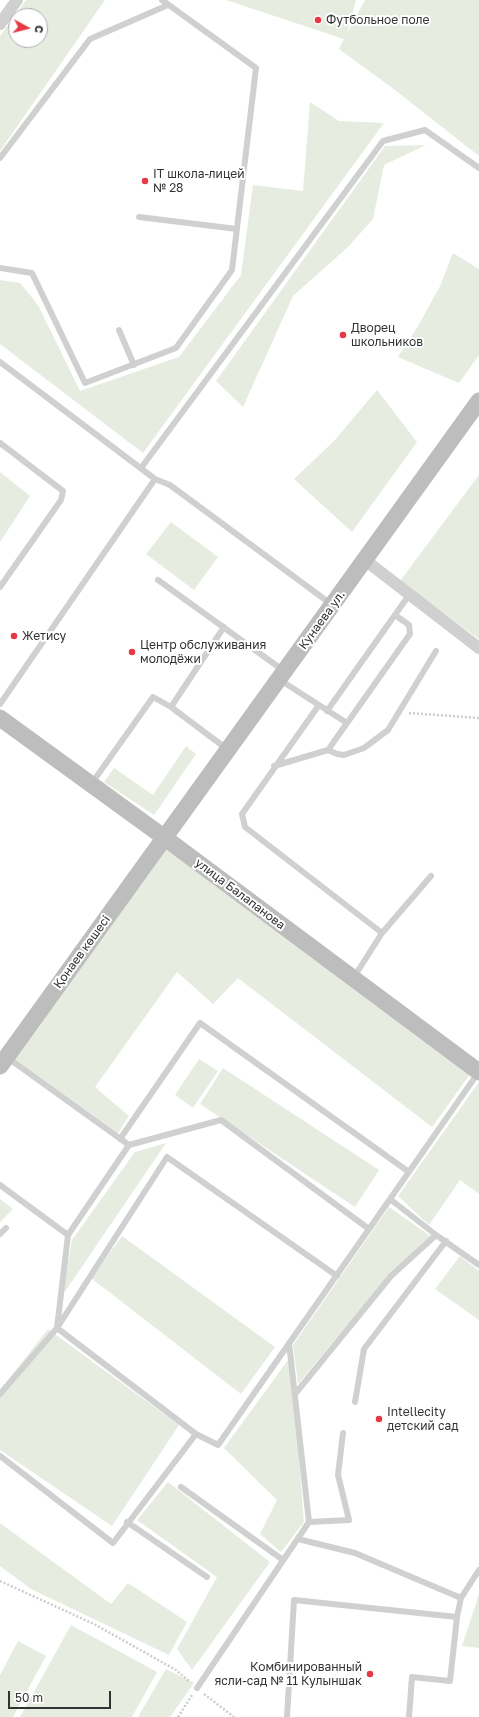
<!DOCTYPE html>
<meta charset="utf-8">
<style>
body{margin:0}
#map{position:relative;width:479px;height:1717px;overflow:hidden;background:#fff;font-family:"Golos Text",sans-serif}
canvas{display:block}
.north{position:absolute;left:8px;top:8px;width:40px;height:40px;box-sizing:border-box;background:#fff;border:1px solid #adadad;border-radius:50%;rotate:97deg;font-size:11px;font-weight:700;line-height:16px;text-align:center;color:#333}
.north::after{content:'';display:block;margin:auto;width:14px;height:18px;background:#e63946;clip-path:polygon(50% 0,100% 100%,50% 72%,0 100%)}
.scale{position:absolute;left:8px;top:1691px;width:103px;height:18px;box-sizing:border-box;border:2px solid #333;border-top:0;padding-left:5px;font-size:12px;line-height:14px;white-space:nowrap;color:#333;-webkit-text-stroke:3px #fff;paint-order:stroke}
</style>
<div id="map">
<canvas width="479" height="1717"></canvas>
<div class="north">С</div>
<div class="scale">50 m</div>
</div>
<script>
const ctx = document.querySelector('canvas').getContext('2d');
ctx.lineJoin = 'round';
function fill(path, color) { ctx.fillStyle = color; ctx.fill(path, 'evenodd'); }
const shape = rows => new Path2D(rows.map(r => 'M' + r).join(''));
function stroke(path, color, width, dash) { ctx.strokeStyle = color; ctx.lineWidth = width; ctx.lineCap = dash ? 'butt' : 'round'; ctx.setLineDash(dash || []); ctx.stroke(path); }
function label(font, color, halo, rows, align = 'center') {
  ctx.font = font + ' "Golos Text",sans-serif'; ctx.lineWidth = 4; ctx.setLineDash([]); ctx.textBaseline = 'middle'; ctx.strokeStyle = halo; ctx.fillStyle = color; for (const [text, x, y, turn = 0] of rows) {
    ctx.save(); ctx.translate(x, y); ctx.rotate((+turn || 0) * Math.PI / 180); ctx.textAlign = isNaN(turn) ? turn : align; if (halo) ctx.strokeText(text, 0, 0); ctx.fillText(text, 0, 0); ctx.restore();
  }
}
const green = shape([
 [26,0,105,0,0,151,0,36],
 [16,16,40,16,40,40,16,40],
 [226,0,356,0,347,33,365,0,479,0,479,156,395,90,339,49,344,39],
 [310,102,339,121,384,123,143,453,0,344,0,280,20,283,38,305,80,391,179,357,241,275,253,185,303,191],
 [426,145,384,165,373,219,348,247,293,296,243,407,216,381,385,146],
 [453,253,479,269,479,355,459,383,398,357,417,328,440,286],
 [377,390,417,442,352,532,294,479,334,441],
 [0,472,30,496,0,542],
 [479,475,479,639,400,581],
 [171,522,218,557,194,590,146,554],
 [186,746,196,754,154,815,104,782,114,768,153,795],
 [168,844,471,1073,432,1127,238,978,213,1004,177,972,95,1087,129,1116,118,1133,12,1057],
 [199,1059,218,1071,193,1108,175,1095],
 [223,1068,379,1170,355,1207,200,1104],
 [479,1082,479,1194,460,1180,429,1225,398,1196],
 [166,1143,62,1296,72,1240,135,1152],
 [0,1199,13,1209,0,1222],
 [389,1207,432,1237,392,1271,298,1384,293,1345],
 [122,1236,275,1347,241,1394,91,1278],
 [460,1256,479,1271,479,1320,435,1289],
 [48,1329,179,1425,112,1526,0,1450,0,1390],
 [291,1356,304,1522,281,1552,260,1534,277,1500,224,1448],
 [168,1482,270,1562,192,1670,177,1649,217,1577,137,1520],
 [0,1523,111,1604,128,1583,187,1622,169,1655,31,1589,0,1566],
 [479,1594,479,1648,462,1646],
 [71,1625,157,1672,132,1717,20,1717],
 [18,1641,46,1656,13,1717,0,1717,0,1675],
 [166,1669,194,1683,170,1717,138,1717]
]);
const path = shape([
 [409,713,479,718],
 [0,1581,94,1624,176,1670,190,1682],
 [204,1694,234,1717],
 [178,1717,192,1695]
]);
const lane = shape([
 [0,158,90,39,168,5],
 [139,217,237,229],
 [0,268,32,273,85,383,176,348,232,270,256,68,162,0],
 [119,330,134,365],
 [0,362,155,479,0,704],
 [0,443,63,491,61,500,0,587],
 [141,468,383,141,425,130,479,168],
 [155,479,170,485,331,604],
 [158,580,284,671],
 [280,680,347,723],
 [319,705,242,814,245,827,382,933],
 [171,707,224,627],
 [327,711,409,595],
 [328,750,337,754,344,755,364,748,388,730,436,651],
 [274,766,328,750,410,634,409,625,395,615],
 [92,783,153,697,171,707,227,749],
 [354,977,382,933,431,876],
 [8,1058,129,1145,68,1235],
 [478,1073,390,1199,436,1235,479,1265],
 [120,1139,200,1023,409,1172],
 [129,1145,221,1120,369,1229],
 [0,1185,68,1235,57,1328,196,1434,218,1445,390,1199],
 [0,1234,6,1228],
 [0,1394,57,1328,167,1157,337,1276],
 [295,1394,391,1276,436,1235],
 [355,1402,364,1349,446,1241],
 [0,1456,113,1543,196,1434],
 [181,1487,283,1560],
 [127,1522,207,1577],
 [309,1522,349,1520,338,1475,343,1433],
 [298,1539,355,1553,461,1598],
 [457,1617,461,1598,479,1570],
 [197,1688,309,1522,289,1343],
 [287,1717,294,1600,457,1617,450,1681,412,1677,409,1717]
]);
const street = shape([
 [0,24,17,0],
 [365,560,479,648]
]);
const secondary = shape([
 [0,718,165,838,479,1072],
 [0,1066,479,401]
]);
const markers = [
 [318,20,4,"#e63946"],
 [145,181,4,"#e63946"],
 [343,335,4,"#e63946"],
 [14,636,4,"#e63946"],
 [132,652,4,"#e63946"],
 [379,1419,4,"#e63946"],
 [370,1674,4,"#e63946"]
];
const poiNames = [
 ["Футбольное поле",326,20],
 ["IT школа-лицей",153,174],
 ["№ 28",153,188],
 ["Дворец",351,328],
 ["школьников",351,342],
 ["Жетису",22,636],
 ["Центр обслуживания",140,645],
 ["молодёжи",140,659],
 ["Intellecity",387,1412],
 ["детский сад",387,1426],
 ["Комбинированный",362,1667,"right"],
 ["ясли-сад № 11 Кулыншак",362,1681,"right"]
];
const streetNames = [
 ["Кунаева ул.",322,620,-54],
 ["улица Балапанова",240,894,37],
 ["Қонаев көшесі",82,952,-54]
];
fill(green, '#e6ecdf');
stroke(path, '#cdcdcd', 2.5, [2, 2]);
stroke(lane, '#d0d0d0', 6);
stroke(street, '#d0d0d0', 12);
stroke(secondary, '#bdbdbd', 17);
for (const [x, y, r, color] of markers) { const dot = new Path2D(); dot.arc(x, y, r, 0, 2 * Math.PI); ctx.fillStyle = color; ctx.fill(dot); stroke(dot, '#fff', 1.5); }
label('12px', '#333', '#fff', poiNames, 'left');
label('12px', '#333', '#fff', streetNames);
</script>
